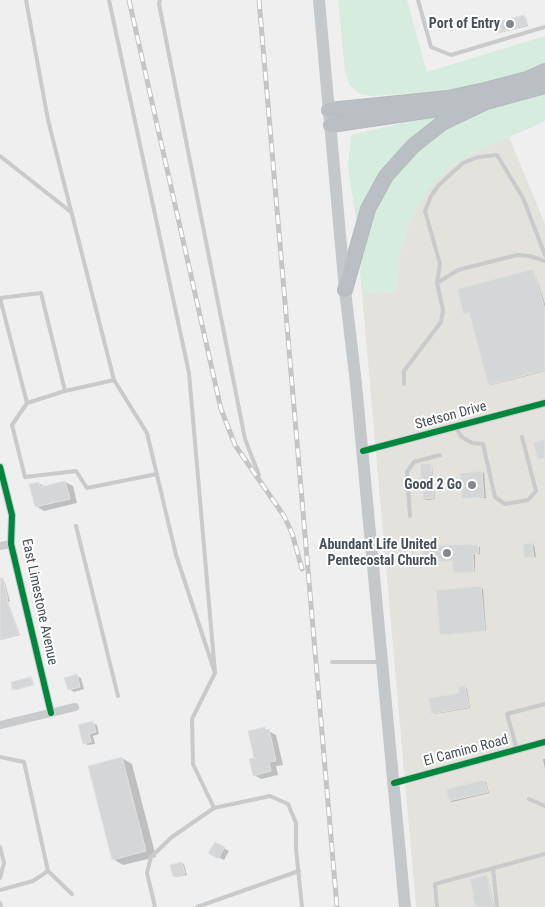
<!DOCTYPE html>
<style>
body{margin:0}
canvas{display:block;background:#efefef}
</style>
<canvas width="545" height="907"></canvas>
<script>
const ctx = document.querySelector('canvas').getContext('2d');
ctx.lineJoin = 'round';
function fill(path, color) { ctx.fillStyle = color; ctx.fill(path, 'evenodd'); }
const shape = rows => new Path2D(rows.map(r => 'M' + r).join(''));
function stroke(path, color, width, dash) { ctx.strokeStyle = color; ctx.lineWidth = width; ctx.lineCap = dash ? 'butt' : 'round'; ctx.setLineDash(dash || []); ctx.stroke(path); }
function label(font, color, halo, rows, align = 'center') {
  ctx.font = font + ' "Roboto Condensed",sans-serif'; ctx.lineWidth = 4; ctx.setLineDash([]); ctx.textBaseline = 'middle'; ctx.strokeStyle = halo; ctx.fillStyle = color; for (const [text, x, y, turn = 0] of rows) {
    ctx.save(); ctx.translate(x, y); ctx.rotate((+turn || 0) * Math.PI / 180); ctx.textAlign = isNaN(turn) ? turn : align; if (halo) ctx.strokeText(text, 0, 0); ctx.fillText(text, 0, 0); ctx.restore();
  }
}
const commercial = shape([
 [509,137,545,224,545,907,416,907,362,294,397,292,399,255,409,223,423,198,435,182,450,168,471,154]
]);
const green = shape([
 [338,0,407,0,427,72,545,36,545,65,534,70,487,83,442,91,373,96,360,94,350,86,345,72],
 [545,93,545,121,471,154,450,168,435,182,423,198,409,223,399,255,397,292,362,294,360,273,363,245,374,212,391,179,416,149,445,126,473,113],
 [451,112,424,128,407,142,388,165,360,218,356,219,348,166,351,135]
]);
const shadow = shape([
 [524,17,526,18,528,26,499,33,497,32],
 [532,270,534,271,545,304,545,371,491,385,489,384,471,313,464,313],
 [430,464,432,466,435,499,426,500,424,498],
 [482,472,484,473,486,498,463,498],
 [65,482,73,486,77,503,44,511,36,506,38,483,45,487],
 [532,544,534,545,536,557,528,558,526,557],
 [475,546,480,547,480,554,475,554,475,572,456,573,454,572,454,561,423,561],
 [3,581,5,583,10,601,8,602,20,635,0,640,0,582],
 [481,588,483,589,486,631,443,635,441,634],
 [77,676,81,678,84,689,74,692,69,689],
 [30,678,32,679,34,685,15,690,13,689],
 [465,687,467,689,470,708,435,714,433,713,460,694],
 [92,722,97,725,99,734,93,736,95,744,88,745,84,743],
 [265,729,276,735,283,765,276,766,278,775,261,779,254,775,256,758],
 [122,758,132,764,156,857,123,865,113,859],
 [543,759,545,759,545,769],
 [484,781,486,782,489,793,452,802,450,801],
 [215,843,229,851,224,860,210,853],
 [182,863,184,864,187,875,176,877,174,876],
 [486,877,488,878,494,907,477,907]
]);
const building = shape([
 [524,15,527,25,496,33,494,23,524,15],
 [533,269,545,309,545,370,488,385,469,312,463,314,457,289,533,269],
 [545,439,545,458,538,460,533,442,545,439],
 [431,463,434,498,423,499,420,464,431,463],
 [482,471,484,497,462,499,460,473,482,471],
 [65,481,70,499,35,507,29,484,39,482,40,487,65,481],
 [532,543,534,557,524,558,523,544,532,543],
 [473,544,473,545,478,545,479,553,473,554,474,572,453,573,452,561,422,562,422,546,473,544],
 [0,578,3,578,8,600,7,601,19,634,0,639,0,578],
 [481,586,485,631,440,635,436,590,481,586],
 [77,674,80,687,68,690,64,678,77,674],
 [31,677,33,685,12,690,11,682,31,677],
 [465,686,469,707,431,714,429,698,459,693,458,687,465,686],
 [93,721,96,732,89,734,91,742,83,744,78,725,93,721],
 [265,727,266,730,269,729,276,761,269,762,271,771,253,776,249,759,254,758,248,731,265,727],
 [122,757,146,851,112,860,88,766,122,757],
 [484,780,488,792,449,801,446,789,484,780],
 [215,842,225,847,218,859,208,853,215,842],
 [182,862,185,874,173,877,170,865,182,862],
 [487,875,493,907,475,907,470,879,487,875]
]);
const lane = shape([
 [26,0,48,120,114,380,147,433,176,555,215,673,189,373,109,0],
 [160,0,159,4,245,439,259,475],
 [418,0,431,47,451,55,545,27],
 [0,156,71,212],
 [437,283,440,264,425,211,431,196,439,185,463,163,478,157,497,155,523,198,545,255],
 [404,384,404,371,441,322,443,310,437,283,458,270,517,255,530,256,545,261],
 [65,391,41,293,0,298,27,403,65,391,114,380],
 [27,403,12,425,25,477,76,471,87,488,157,474],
 [455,427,462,437,472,443,483,444,495,497,505,504,528,500,536,491,522,437],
 [410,516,407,472,414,462,440,455],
 [76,526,118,696],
 [332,662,379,662],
 [517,750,507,714,545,704],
 [0,757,24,762,48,871,33,881,0,890],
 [529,799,545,806],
 [214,808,193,764,192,719,215,673],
 [0,847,4,863,0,878],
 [493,868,497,907],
 [48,871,72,894],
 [0,903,1,907],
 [155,907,147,873,151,857,172,837,214,808,270,796,288,804,296,823,296,849,302,907],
 [197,907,299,871],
 [437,907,435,884,545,854]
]);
const street = shape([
 [363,451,545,403],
 [0,467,12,515,11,544,51,713],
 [0,546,11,544],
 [0,725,75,707],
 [394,783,545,742]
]);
const primary = shape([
 [319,0,345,290,356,384,405,907]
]);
const highway = shape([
 [329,110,448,98,485,90,527,79,545,71],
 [331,125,486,102,545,86],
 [345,290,368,209,386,176,413,146,442,123,486,102]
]);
const rail = shape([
 [129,0,221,409,235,445,284,516,292,533,302,569],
 [259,0,337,907]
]);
const cycleway = shape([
 [363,451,545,403],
 [0,467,12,515,11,544,51,713],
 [394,783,545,742]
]);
const markers = [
 [510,24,5,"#82888e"],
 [472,485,5,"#82888e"],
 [447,553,5,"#82888e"]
];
const poiNames = [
 ["Port of Entry",500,24],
 ["Good 2 Go",462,485],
 ["Abundant Life United",437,545],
 ["Pentecostal Church",437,561]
];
const streetNames = [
 ["Stetson Drive",451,416,-15],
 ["East Limestone Avenue",39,602,78],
 ["El Camino Road",466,751,-15]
];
fill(commercial, '#e3e2dc');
fill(green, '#d5ecde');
fill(shadow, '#0003');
fill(building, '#d5d6d8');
stroke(building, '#e0e1e1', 1);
stroke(highway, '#b4b9bd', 16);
stroke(lane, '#c9cacc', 4);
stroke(street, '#c9cacc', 8);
stroke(primary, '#c5c8ca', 12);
stroke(highway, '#babfc3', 14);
stroke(rail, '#c4c5c6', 5);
stroke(rail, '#fff', 3, [9]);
stroke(cycleway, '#00873e', 6);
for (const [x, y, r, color] of markers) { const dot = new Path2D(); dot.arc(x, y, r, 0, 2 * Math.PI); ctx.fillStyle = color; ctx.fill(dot); stroke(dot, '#fff', 2); }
label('bold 14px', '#485159', '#fff', poiNames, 'right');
label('14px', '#485159', '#fff', streetNames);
</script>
